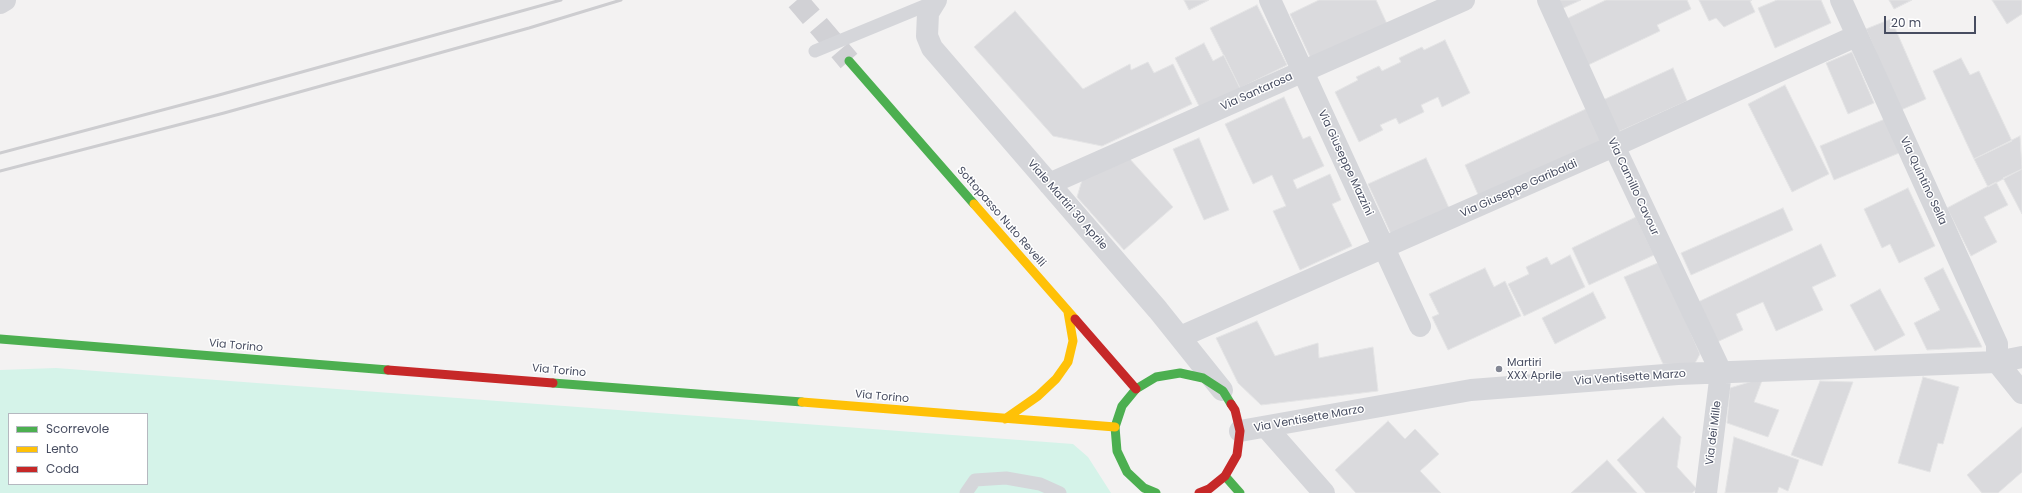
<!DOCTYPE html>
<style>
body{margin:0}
#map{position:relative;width:2022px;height:493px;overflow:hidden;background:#f3f2f2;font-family:Poppins,sans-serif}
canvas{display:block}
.legend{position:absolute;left:8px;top:413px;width:140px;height:72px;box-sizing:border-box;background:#fff;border:1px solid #b5b8c0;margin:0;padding:5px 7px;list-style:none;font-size:12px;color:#474d61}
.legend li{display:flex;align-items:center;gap:8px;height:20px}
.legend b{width:20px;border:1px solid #b5b8c0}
.scale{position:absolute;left:1884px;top:16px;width:92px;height:18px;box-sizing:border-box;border:2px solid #474d61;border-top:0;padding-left:5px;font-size:12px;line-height:14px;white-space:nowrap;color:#474d61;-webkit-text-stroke:3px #fff;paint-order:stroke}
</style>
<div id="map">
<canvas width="2022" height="493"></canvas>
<ul class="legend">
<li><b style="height:5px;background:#4caf50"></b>Scorrevole</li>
<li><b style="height:5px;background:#ffc107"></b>Lento</li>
<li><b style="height:5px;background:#c62828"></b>Coda</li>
</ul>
<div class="scale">20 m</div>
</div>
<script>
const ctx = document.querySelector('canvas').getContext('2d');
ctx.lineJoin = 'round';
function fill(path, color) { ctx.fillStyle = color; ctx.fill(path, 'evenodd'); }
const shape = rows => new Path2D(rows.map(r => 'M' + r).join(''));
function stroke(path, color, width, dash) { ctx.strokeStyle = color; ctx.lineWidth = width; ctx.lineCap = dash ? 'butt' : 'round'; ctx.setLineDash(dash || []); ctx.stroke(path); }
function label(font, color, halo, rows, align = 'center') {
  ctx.font = font + ' Poppins,sans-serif'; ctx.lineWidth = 3; ctx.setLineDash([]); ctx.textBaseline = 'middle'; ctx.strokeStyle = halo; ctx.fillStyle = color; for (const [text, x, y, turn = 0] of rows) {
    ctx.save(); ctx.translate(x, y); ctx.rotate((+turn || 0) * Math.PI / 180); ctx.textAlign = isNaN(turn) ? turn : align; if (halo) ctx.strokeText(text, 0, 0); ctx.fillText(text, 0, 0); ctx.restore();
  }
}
const green = shape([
 [56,368,1073,444,1088,457,1111,493,0,493,0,370],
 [9,414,147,414,147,484,9,484]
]);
const building = shape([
 [1184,0,1209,0,1189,10,1184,0],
 [1319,0,1376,0,1387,24,1311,59,1290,14,1319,0],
 [1556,0,1581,0,1561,9,1556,0],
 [1606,0,1687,0,1691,9,1657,25,1660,31,1586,66,1564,20,1606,0],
 [1699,0,1752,0,1750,1,1755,12,1724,27,1716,18,1709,21,1699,0],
 [1777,0,1821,0,1831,23,1775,48,1758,8,1777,0],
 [1889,0,1912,0,1894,9,1889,0],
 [1992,0,2022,0,2022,14,2007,24,1992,0],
 [1257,5,1287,65,1240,88,1210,28,1257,5],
 [1015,11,1083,89,1130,64,1131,70,1148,62,1154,73,1173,64,1192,104,1102,146,1053,136,974,47,1015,11],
 [1891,19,1926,99,1901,110,1866,29,1891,19],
 [1445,40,1470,93,1442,107,1438,97,1421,105,1424,112,1399,124,1396,118,1380,125,1383,130,1359,142,1335,92,1358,80,1356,77,1379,66,1382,71,1401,62,1399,58,1422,47,1424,50,1445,40],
 [1204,43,1213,61,1224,55,1240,88,1200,108,1175,58,1204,43],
 [1852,52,1874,103,1848,114,1826,63,1852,52],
 [1961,58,1970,75,1979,71,2012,141,1974,159,1933,71,1961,58],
 [1673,68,1687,101,1618,132,1603,100,1673,68],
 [1785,85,1829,174,1792,192,1748,104,1785,85],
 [1284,97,1303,139,1310,136,1324,166,1293,180,1297,189,1330,174,1341,200,1332,204,1352,246,1300,270,1273,211,1286,206,1272,175,1253,184,1225,124,1284,97],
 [1588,108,1604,142,1480,199,1465,165,1588,108],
 [1885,119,1899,153,1834,180,1820,146,1885,119],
 [2020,136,2022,169,1988,187,1974,159,2020,136],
 [1199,138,1229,210,1204,220,1173,149,1199,138],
 [1129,158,1173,207,1124,250,1077,197,1083,177,1129,158],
 [1426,158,1449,208,1391,234,1368,184,1426,158],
 [2022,169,2022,214,2003,178,2022,169],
 [1996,182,2008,205,1984,217,1997,242,1971,256,1947,208,1996,182],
 [1908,188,1935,246,1899,263,1890,244,1882,248,1864,209,1908,188],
 [1783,208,1793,230,1691,275,1681,253,1783,208],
 [1636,217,1654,255,1589,285,1572,248,1636,217],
 [1821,244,1836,276,1812,287,1823,310,1776,331,1763,302,1736,314,1743,330,1717,342,1698,302,1821,244],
 [1570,255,1585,287,1524,316,1508,284,1529,274,1526,267,1547,257,1551,265,1570,255],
 [1660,262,1700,354,1694,365,1663,364,1624,277,1660,262],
 [1485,268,1494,287,1505,281,1521,316,1448,350,1432,317,1439,314,1429,294,1485,268],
 [1943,268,1982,347,1927,350,1914,323,1940,310,1924,278,1943,268],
 [1880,289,1905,335,1875,351,1850,305,1880,289],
 [1593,292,1606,318,1555,344,1542,318,1593,292],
 [1257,321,1275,356,1318,343,1319,358,1373,347,1378,391,1261,405,1238,383,1216,338,1257,321],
 [1923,377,1959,387,1943,444,1938,443,1930,472,1898,463,1923,377],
 [1763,378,1754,402,1779,410,1768,437,1727,423,1730,388,1763,378],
 [1820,381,1853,382,1822,466,1791,455,1820,381],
 [1663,417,1681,437,1677,467,1697,489,1692,493,1646,493,1617,460,1663,417],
 [1388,421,1405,439,1415,429,1439,454,1420,471,1441,493,1356,493,1335,470,1388,421],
 [2022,427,2022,472,1998,493,1982,493,1967,475,2022,427],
 [1734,437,1799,460,1788,491,1779,487,1777,493,1725,493,1734,437],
 [1607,460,1637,493,1571,493,1607,460]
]);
const secondaryTunnel = shape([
 [797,0,849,61]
]);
const lane = shape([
 [815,51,934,2],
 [966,493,975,480,1006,478,1040,484,1060,493]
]);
const street = shape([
 [936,0,928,13,927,36,932,48,1158,310,1222,390],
 [1270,0,1420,326],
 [1548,0,1614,146,1721,372,1706,493],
 [1841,0,1997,344,1997,362],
 [0,3,5,0],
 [1049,184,1464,0],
 [1180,337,1614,146,1856,36],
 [1997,362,2022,393],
 [1266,427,1324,493],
 [1240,431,1471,390,1678,374,1997,362,2022,357]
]);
const fast = shape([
 [849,61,974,204],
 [0,339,388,370],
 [553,383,802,402],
 [1225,476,1240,493],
 [1156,493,1144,488,1127,472,1117,451,1115,427,1122,406,1136,389,1156,377,1180,373,1203,378,1223,391,1231,404]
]);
const slow = shape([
 [974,204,1075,319],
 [802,402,1115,427],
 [1005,419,1038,396,1056,379,1068,362,1073,341,1068,312]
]);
const jam = shape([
 [1075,319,1136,389],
 [388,370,553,383],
 [1199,493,1209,489,1225,476,1237,455,1240,431,1235,410,1231,404]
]);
const rail = shape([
 [0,153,219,95,561,0],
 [0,171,224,113,529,28,621,0]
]);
const markers = [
 [1499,369,4,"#838794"]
];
const streetNames = [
 ["Via Santarosa",1257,92,-24],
 ["Via Giuseppe Mazzini",1345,163,65],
 ["Via Quintino Sella",1923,181,65],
 ["Via Camillo Cavour",1633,187,65],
 ["Via Giuseppe Garibaldi",1519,189,-24],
 ["Viale Martiri 30 Aprile",1067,205,49],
 ["Sottopasso Nuto Revelli",1001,217,49],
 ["Via Torino",236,346,5],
 ["Via Torino",559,371,5],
 ["Via Ventisette Marzo",1630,378,-4],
 ["Via Torino",882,397,5],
 ["Via Ventisette Marzo",1309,419,-10],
 ["Via dei Mille",1714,433,-83]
];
const poiNames = [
 ["Martiri",1507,363],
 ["XXX Aprile",1507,376]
];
fill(green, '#d5f3e9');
fill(building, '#dadadd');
stroke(building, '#e4e4e5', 1);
stroke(secondaryTunnel, '#d1d1d5', 22, [22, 11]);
stroke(lane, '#d5d6da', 13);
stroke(street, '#d5d6da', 22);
stroke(fast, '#4caf50', 9);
stroke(slow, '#ffc107', 9);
stroke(jam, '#c62828', 9);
stroke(rail, '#cdcdd0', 3);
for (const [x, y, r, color] of markers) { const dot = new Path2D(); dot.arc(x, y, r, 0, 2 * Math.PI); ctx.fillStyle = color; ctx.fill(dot); stroke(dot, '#fff', 1.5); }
label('11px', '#474d61', '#fff', streetNames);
label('11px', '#474d61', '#fff', poiNames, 'left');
</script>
